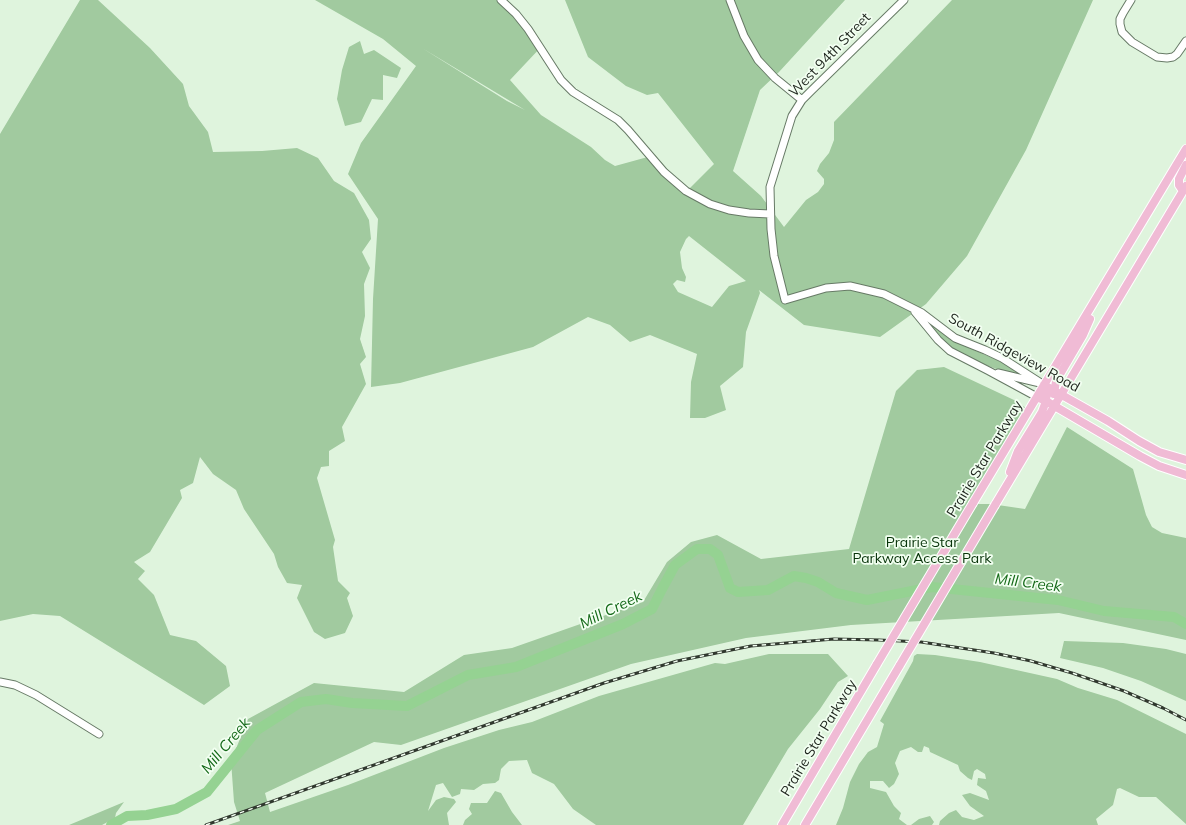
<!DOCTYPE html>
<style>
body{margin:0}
canvas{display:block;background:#dff4dd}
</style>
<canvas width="1186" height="825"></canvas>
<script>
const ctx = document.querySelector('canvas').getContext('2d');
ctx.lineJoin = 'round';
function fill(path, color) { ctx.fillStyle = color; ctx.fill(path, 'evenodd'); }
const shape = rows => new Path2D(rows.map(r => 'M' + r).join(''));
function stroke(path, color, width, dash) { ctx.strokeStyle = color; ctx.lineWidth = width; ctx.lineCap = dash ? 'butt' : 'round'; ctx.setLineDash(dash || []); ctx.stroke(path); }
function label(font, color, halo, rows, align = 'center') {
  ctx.font = font + ' Mulish,sans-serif'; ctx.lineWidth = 3.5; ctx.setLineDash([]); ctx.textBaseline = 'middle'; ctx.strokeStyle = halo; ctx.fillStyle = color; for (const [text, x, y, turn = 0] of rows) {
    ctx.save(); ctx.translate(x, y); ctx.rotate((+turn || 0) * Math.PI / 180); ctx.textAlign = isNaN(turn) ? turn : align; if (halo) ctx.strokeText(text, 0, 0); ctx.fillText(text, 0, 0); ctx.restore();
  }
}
const green = shape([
 [80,0,98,0,150,48,183,84,189,106,208,132,213,152,262,151,297,148,318,158,334,181,354,193,369,220,371,239,362,252,370,268,364,284,365,316,360,339,366,357,360,364,366,384,342,427,345,441,329,451,329,466,321,467,317,478,335,540,333,547,338,581,350,593,347,598,353,616,345,633,325,639,314,632,297,598,302,585,287,583,278,567,274,554,244,509,236,490,213,474,200,457,193,483,180,490,182,498,150,552,134,562,145,571,138,579,154,595,170,635,196,641,226,666,230,686,204,705,60,616,33,614,0,621,0,134],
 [315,0,506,0,530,25,542,46,510,80,541,115,591,147,605,160,615,166,655,155,676,179,689,189,714,164,658,93,647,95,626,86,588,57,565,0,845,0,779,72,760,90,733,171,761,196,784,227,806,200,818,192,824,184,824,179,817,171,820,164,829,153,834,140,834,122,952,0,1093,0,1026,150,967,256,926,304,880,337,804,325,759,290,760,293,746,332,743,367,720,386,726,410,705,418,690,418,691,382,697,354,650,335,630,342,610,325,588,317,533,347,400,383,371,387,373,299,378,219,348,174,361,143,416,66,383,39],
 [422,48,525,110,507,101],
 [689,236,746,281,729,286,712,307,678,292,673,284,677,280,685,282,686,277,682,268,680,252,686,239],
 [360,41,364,54,374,50,401,68,397,78,383,75,383,100,372,99,361,122,345,126,337,99,342,70,349,47],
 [923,316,956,342,999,361,1027,378,999,370,970,359,947,346],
 [944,367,1014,400,1029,410,977,504,991,504,1025,509,1067,427,1133,469,1146,515,1152,527,1162,533,1186,538,1186,640,1059,613,851,625,746,638,631,664,401,745,374,742,265,793,270,812,348,785,444,748,499,730,532,722,599,696,715,663,725,664,769,654,828,654,848,676,838,682,820,709,788,749,743,825,596,825,573,809,554,784,532,773,527,760,509,761,501,769,499,780,495,783,483,784,474,790,461,789,460,794,452,797,443,783,436,785,428,811,436,800,444,797,454,799,456,802,447,813,449,825,228,825,240,821,234,802,231,761,248,719,314,683,404,692,464,655,512,648,643,602,667,562,691,542,717,535,761,559,849,549,896,391,917,370],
 [1064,641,1123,643,1166,649,1186,654,1186,701,1141,681,1103,668,1060,658],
 [917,654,935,655,980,662,1057,679,1078,688,1117,700,1186,734,1186,824,1156,797,1139,797,1120,788,1117,789,1113,805,1096,819,1098,825,939,825,940,821,949,813,956,810,962,817,974,820,984,816,970,806,962,795,970,793,989,800,986,791,977,785,978,778,986,779,985,774,977,769,974,771,972,780,968,778,960,771,958,765,930,752,929,748,924,746,922,752,918,752,911,747,900,751,895,763,899,774,894,784,889,788,883,781,870,781,870,788,886,792,894,806,901,813,899,819,907,825,836,825,843,808,850,782,859,764,868,752,877,747,884,724,880,721,913,661,914,656],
 [495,791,501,793,512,812,522,825,463,825,465,820,472,814,469,809,471,803,487,803],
 [124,802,116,813,115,818,102,825,69,825],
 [930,816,934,822,932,825,911,825,919,819]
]);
const river = shape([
 [111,825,127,816,147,815,176,809,207,792,257,730,301,702,326,699,352,703,407,706,468,675,516,667,623,624,652,609,662,589,675,565,697,549,710,549,718,555,730,588,738,592,768,590,794,576,806,578,818,582,836,593,867,600,932,587,1058,600,1104,611,1174,617,1186,624]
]);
const minor = shape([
 [501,0,516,14,528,29,561,80,573,92,618,120,628,130,664,172,686,191,710,204,729,210,749,213,770,214],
 [730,0,744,36,758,60,775,78,802,100],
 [904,0,811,91,802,100,792,116,770,187,771,229,774,256,785,300,826,288,850,286,884,294,922,313,955,338,985,350,1002,358,1044,385],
 [1131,0,1123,13,1120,19,1120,24,1122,32,1132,42,1157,57,1167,58,1173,57,1177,54,1186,41],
 [915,312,938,340,950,351,989,371,1037,397],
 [998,373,1040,383],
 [0,682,15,685,36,695,99,734]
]);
const major = shape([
 [1183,191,1179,185,1179,179,1186,165],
 [1044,385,1108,421,1139,441,1159,452,1186,460],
 [1054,394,1056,381,1083,335,1090,319],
 [1037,397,1046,401,1140,456,1159,466,1186,475],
 [1010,472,1018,451,1042,412,1046,401,1047,392,1044,385],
 [973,503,1186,149],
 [995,505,1186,186],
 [782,825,877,664],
 [805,825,900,665]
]);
const rail = shape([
 [206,825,604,683,677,661,751,646,834,639,879,640,921,642,994,653,1031,661,1072,673,1124,691,1163,708,1186,720]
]);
const majorBridge = shape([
 [877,664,973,503],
 [900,665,995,505]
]);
const streetNames = [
 ["West 94th Street",830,55,-46],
 ["South Ridgeview Road",1014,353,29],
 ["Prairie Star Parkway",985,459,-59],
 ["Prairie Star Parkway",819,738,-59]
];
const parkNames = [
 ["Prairie Star",922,543],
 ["Parkway Access Park",922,559]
];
const waterNames = [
 ["Mill Creek",1028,583,7],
 ["Mill Creek",611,610,-26],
 ["Mill Creek",226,746,-50]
];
fill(green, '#a1ca9f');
stroke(river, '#95d292', 10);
stroke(minor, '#677a66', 9);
stroke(major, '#fff', 10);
stroke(minor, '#fff', 7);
stroke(major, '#f0bbd5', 8);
stroke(rail, '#30382e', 3);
stroke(rail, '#f2fff1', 1.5, [4.5]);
stroke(majorBridge, '#fff', 10, []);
stroke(majorBridge, '#f0bbd5', 8);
label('14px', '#1c231b', '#f2fff1', streetNames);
label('14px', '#08340a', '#f2fff1', parkNames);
label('italic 15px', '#166a1a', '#f2fff1', waterNames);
</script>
